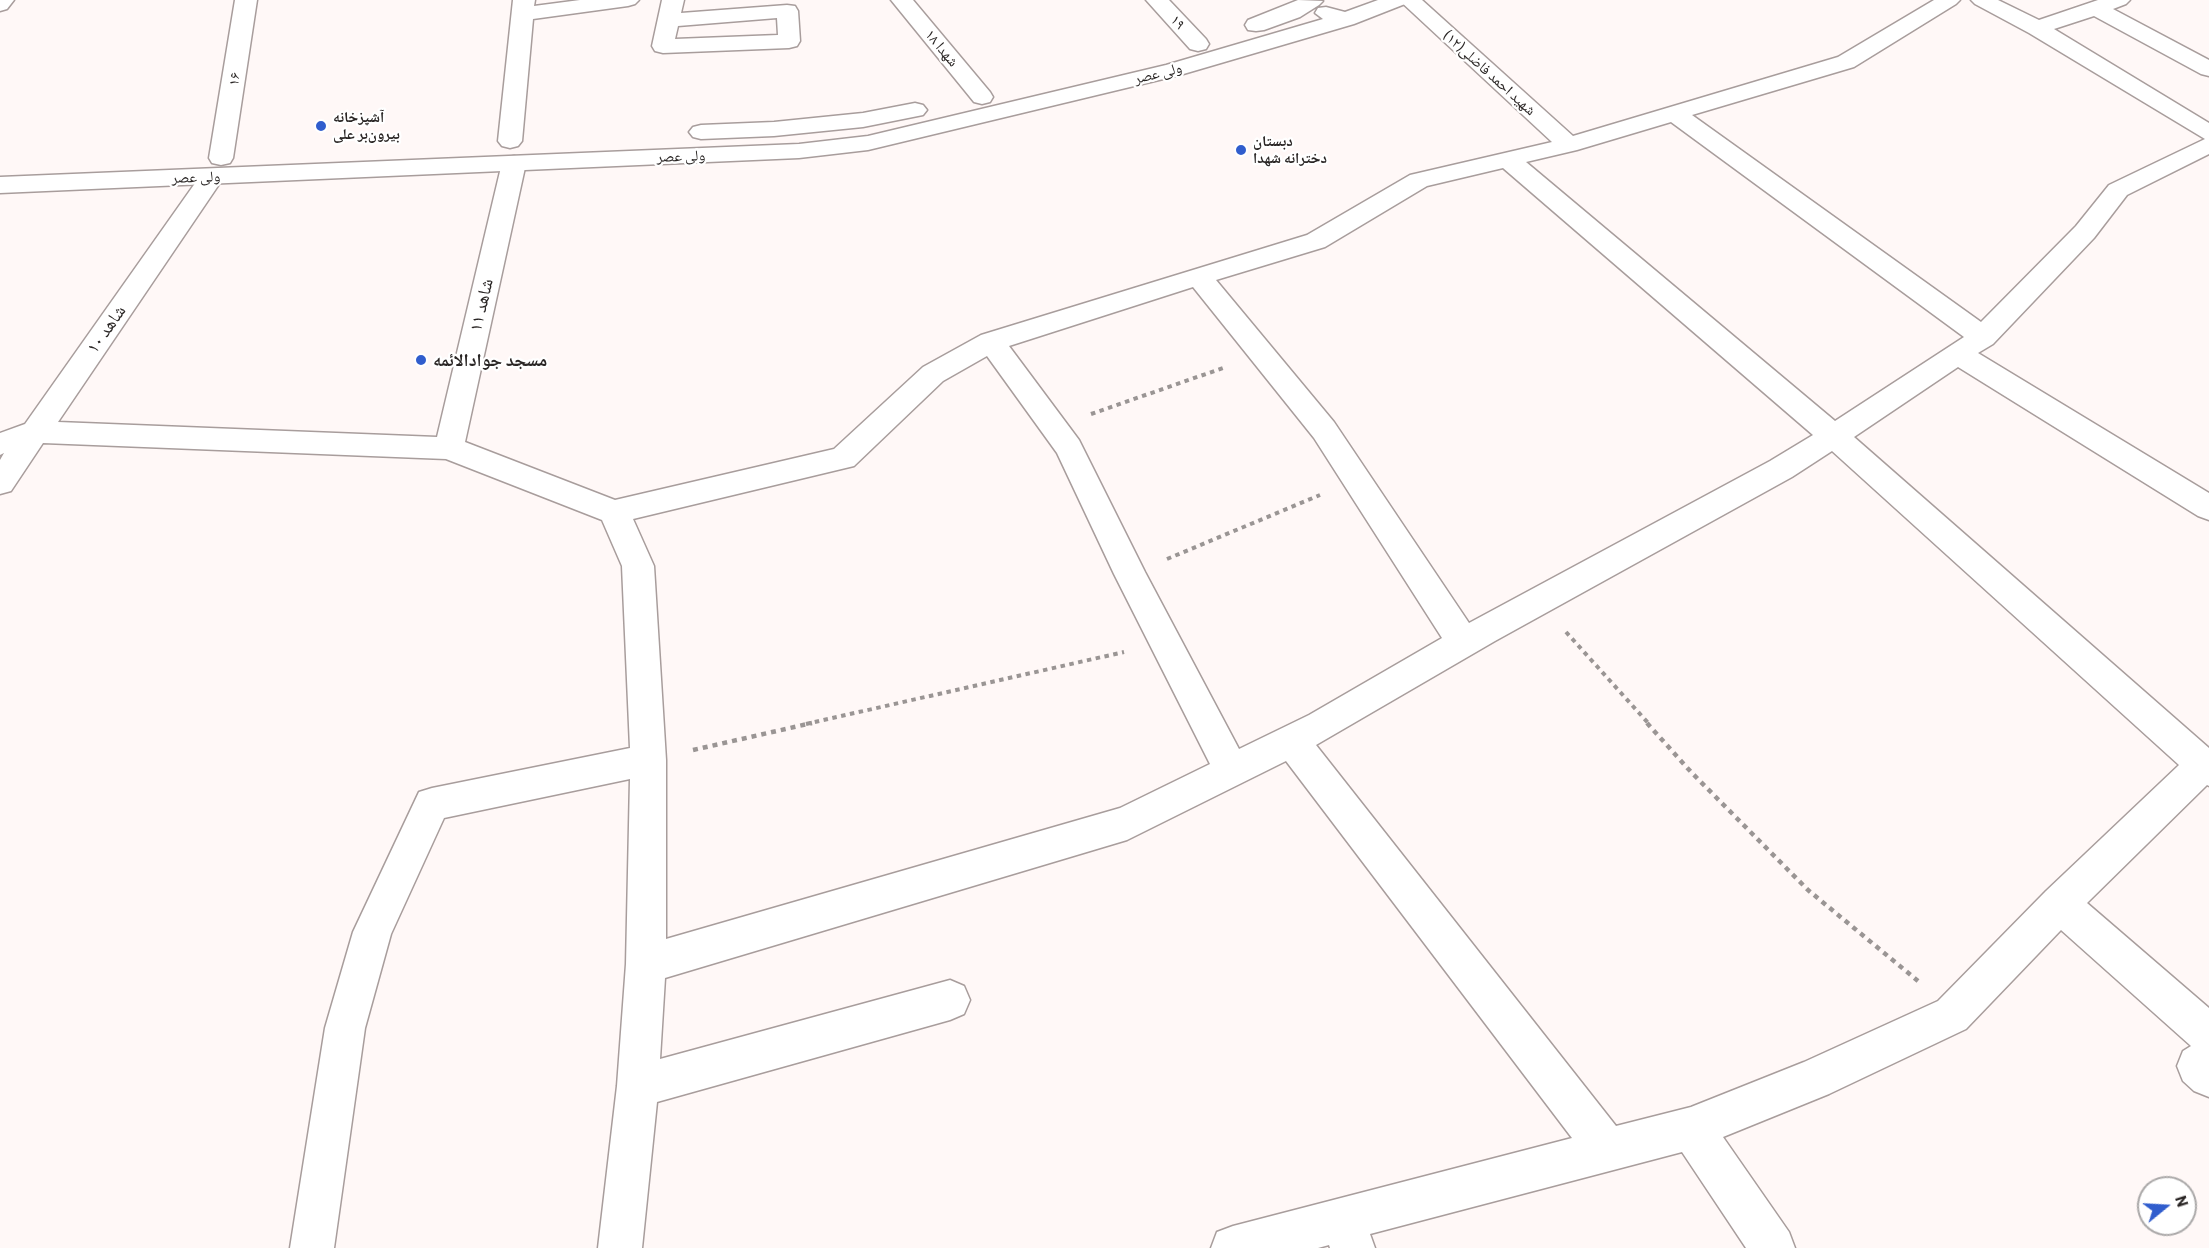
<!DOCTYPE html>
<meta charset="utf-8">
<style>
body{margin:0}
#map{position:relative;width:2209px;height:1248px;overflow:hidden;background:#fff8f7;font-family:Barlow,sans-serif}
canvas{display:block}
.north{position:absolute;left:2137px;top:1176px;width:60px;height:60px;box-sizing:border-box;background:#fff;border:2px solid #aaa8a8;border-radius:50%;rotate:72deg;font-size:16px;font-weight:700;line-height:24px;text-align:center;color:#2a2625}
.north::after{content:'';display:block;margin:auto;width:21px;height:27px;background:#305dcd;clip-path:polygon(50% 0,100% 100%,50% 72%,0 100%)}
</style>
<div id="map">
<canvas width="2209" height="1248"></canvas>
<div class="north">N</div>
</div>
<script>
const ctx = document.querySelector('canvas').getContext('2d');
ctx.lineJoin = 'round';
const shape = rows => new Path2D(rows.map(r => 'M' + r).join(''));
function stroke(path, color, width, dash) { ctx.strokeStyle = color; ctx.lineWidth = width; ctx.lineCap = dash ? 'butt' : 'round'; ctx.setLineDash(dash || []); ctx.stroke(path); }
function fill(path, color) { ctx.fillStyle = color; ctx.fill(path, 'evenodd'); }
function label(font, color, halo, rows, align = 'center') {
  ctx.font = font + ' Barlow,"Noto Naskh Arabic",sans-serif'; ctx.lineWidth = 4.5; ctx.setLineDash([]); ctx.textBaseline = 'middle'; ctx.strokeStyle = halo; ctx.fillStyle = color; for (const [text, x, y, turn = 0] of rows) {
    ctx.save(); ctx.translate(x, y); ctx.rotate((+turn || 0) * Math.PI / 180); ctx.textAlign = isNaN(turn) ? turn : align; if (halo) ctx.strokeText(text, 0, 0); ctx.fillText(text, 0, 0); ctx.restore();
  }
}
const pathFar1 = shape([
 [1091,414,1223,368],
 [1167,559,1320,495],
 [1566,632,1649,724],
 [806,724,1124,652]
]);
const path = shape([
 [1647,723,1691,772,1808,890,1918,981],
 [693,750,812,723]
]);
const minor = shape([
 [0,0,14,0,7,9,0,11,0,0],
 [235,0,257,0,233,158,230,163,221,165,212,163,209,158,235,0],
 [513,0,535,0,534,6,580,0,639,0,635,4,628,6,533,19,522,141,518,146,510,148,502,146,498,141,513,0],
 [662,0,684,0,681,13,787,5,795,6,798,11,800,41,797,46,789,48,663,53,655,51,652,46,662,0],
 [777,18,778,35,675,39,678,26,777,18],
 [891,0,913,0,990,92,993,97,990,102,982,104,974,102,891,0],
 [1146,0,1169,0,1206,39,1209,44,1206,49,1198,51,1190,49,1146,0],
 [1399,0,1422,0,1573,136,1838,57,1934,0,1960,0,1956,4,1854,67,1692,115,1981,322,2076,226,2109,185,2205,139,2029,33,1975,4,1971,0,1998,0,2039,20,2098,0,2130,0,2126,4,2113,9,2209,60,2209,76,2201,74,2094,16,2054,29,2209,123,2209,154,2127,195,2094,238,1993,344,1978,353,2209,493,2209,520,2198,516,1958,367,1854,437,2209,748,2209,786,2207,785,2087,903,2209,1008,2209,1097,2194,1091,2183,1081,2177,1066,2183,1051,2191,1046,2061,930,1966,1029,1829,1094,1723,1137,1789,1232,1795,1248,1746,1248,1682,1152,1370,1234,1375,1248,1330,1248,1329,1245,1318,1248,1211,1248,1217,1232,1233,1226,1572,1138,1286,761,1127,840,665,978,660,1059,950,980,964,986,970,1000,964,1014,950,1020,657,1102,642,1248,598,1248,617,1086,626,964,630,779,444,818,391,934,365,1028,334,1248,290,1248,325,1028,353,932,419,792,432,788,630,748,622,566,602,520,446,459,43,443,11,491,0,494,0,460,4,453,0,455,0,433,25,424,203,172,212,170,221,172,224,177,58,422,437,437,502,163,505,158,514,156,523,158,526,163,465,442,615,500,834,449,923,367,981,335,1307,235,1410,175,1552,142,1399,0],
 [1671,122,1964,337,1835,421,1526,162,1577,150,1671,122],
 [1503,168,1813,435,1770,461,1469,623,1334,422,1216,280,1325,247,1427,186,1503,168],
 [1193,287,1314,438,1442,638,1309,715,1239,749,1145,572,1079,440,1009,346,1193,287],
 [987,356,1057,453,1114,574,1210,764,1120,808,666,939,666,760,654,566,633,519,854,466,943,381,987,356],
 [1832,451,2179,765,2046,891,1938,1001,1804,1062,1691,1107,1616,1126,1316,745,1495,641,1792,477,1832,451]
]);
const major = shape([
 [1298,0,1323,1,1319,5,1300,17,1264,30,1256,31,1248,30,1245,25,1248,20,1298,0],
 [1378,0,1409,0,1405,4,1354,24,1180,75,868,150,799,158,0,193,0,177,799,144,868,136,1166,65,1323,19,1315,13,1318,8,1326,7,1345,12,1378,0],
 [915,103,923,105,927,110,923,115,863,127,774,136,701,139,693,137,689,132,693,127,701,125,774,122,863,113,915,103]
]);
const markers = [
 [321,126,6,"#305dcd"],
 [1241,150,6,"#305dcd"],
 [421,360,6,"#305dcd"]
];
const farStreetnames = [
 ["۱۹",1178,22,47],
 ["شهدا ۱۸",942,48,50],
 ["ولی عصر",1158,73,-14],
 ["شهید احمد فاضلی(۱۲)",1490,73,42],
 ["۱۶",234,79,-81],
 ["ولی عصر",681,156,-2],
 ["ولی عصر",196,177,-2]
];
const farPoinames = [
 ["آشپزخانه",333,117],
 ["بیرون‌بر علی",333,134],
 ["دبستان",1253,141],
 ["دخترانه شهدا",1253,158]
];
const streetNames = [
 ["شاهد ۱۱",481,305,-77],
 ["شاهد ۱۰",106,329,-55]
];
const poiNames = [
 ["مسجد جوادالائمه",433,360]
];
stroke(minor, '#a89d9c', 3);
stroke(major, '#a89d9c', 3);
stroke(pathFar1, '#9a9594', 4, [4.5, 4.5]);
stroke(path, '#9a9594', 4.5, [5, 5]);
fill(minor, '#fff');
fill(major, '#fff');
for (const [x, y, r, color] of markers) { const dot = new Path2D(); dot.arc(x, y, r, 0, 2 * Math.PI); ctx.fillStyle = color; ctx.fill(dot); stroke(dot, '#fff', 2); }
label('15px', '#2a2625', '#fff', farStreetnames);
label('bold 15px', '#2a2625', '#fff', farPoinames, 'left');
label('18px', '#2a2625', '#fff', streetNames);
label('bold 18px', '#2a2625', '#fff', poiNames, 'left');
</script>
